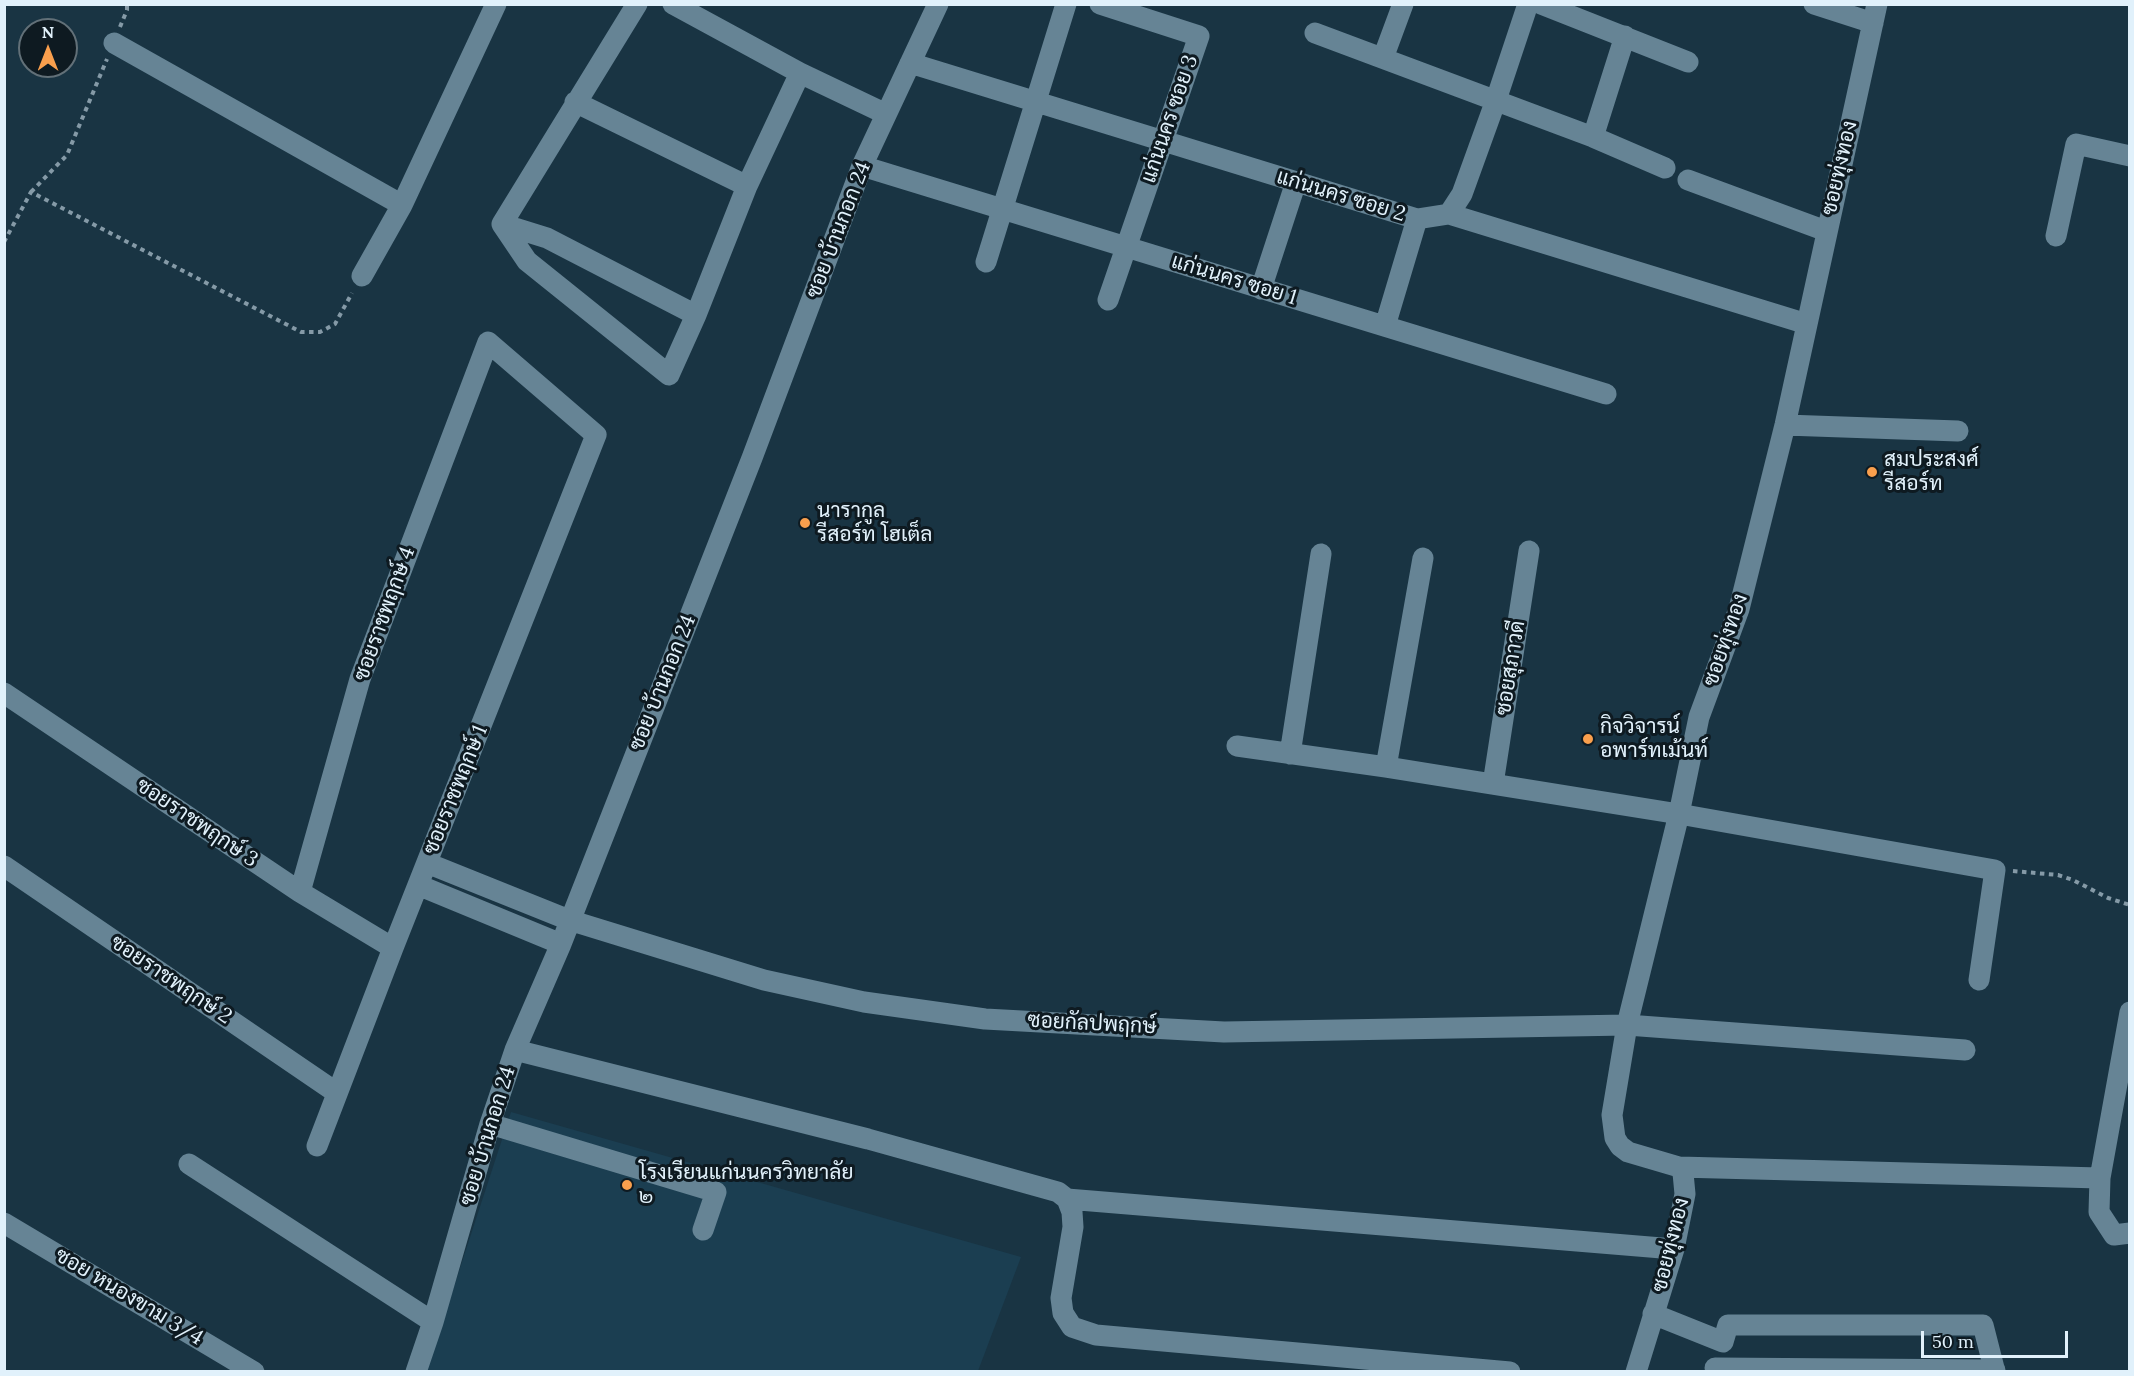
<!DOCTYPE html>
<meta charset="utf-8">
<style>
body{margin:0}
#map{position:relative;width:2134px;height:1376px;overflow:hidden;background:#193443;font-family:Lora,serif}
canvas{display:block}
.frame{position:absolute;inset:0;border:6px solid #e1f1fb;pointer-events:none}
.north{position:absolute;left:18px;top:18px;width:60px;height:60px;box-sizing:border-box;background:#0e1a21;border:2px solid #627078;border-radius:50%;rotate:0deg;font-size:16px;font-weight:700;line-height:24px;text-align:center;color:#e1f1fb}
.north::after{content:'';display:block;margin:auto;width:21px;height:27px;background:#f99f4d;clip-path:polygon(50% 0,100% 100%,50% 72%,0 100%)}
.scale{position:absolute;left:1921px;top:1331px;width:147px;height:27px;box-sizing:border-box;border:3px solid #e1f1fb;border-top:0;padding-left:8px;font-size:18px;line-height:21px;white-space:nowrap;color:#e1f1fb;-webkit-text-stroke:4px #0e1a21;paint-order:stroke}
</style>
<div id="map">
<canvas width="2134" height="1376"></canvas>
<div class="frame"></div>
<div class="north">N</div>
<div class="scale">50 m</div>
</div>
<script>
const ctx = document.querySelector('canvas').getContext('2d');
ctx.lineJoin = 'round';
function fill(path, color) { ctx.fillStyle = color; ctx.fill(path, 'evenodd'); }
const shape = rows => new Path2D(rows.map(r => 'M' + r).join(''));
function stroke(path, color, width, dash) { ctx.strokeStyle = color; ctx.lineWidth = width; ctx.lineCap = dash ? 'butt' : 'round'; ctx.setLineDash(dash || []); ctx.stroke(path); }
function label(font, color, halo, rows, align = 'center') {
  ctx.font = font + ' Lora,Sarabun,serif'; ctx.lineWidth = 6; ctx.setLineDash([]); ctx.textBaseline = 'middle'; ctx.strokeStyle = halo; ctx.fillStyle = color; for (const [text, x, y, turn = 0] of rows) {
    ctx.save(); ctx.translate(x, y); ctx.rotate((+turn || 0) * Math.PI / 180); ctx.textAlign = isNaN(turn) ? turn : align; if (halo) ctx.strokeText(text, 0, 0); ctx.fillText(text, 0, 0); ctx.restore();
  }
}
const built = shape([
 [511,1112,1021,1257,978,1371,426,1372]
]);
const path = shape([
 [120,27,127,10,127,4],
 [31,192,67,155,107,59],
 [4,242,31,192,301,332,320,332,335,324,352,293],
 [2013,871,2058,875,2073,880,2108,898,2130,905]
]);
const minor = shape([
 [673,4,800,73,886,114],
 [1100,4,1199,36,1108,300],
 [1541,4,1688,62],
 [1814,4,1873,23],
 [1315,33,1593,137,1665,168],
 [114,43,402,205],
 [1383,58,1403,4],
 [910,63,1417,219,1449,214,1807,324],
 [575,102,747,186],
 [1593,137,1625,36],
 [862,166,1606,394],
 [1688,180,1826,231],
 [1449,214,1462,194,1496,100,1528,4],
 [502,224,527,261,669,375,696,315,747,186,800,73],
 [502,224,637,4],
 [502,224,547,238,696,315],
 [2056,236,2076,144,2130,156],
 [986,262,1066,4],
 [362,276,402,205,496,4],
 [1261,289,1296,182],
 [1385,326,1417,219],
 [1785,425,1958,431],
 [4,693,300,892,393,948],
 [1237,746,1386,767,1679,814,1995,870,1979,980],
 [1290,754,1321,554],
 [1386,767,1423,558],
 [1493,784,1529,551],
 [427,863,569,920,764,980,864,1002,985,1019,1224,1032,1627,1025,1965,1050],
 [4,866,337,1093],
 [418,885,561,944],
 [300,892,360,679,488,342,596,435,393,948,317,1146],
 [2130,1012,2100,1178,2099,1212,2114,1235,2130,1233],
 [515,1050,868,1139,1058,1192,1067,1199,1072,1212,1073,1227,1061,1298,1063,1313,1072,1327,1096,1335,1510,1372],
 [490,1124,716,1192,703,1230],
 [189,1164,433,1322],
 [1679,1167,2100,1178],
 [1067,1199,1674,1249],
 [4,1223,254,1372],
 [1653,1314,1723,1342,1728,1325,1983,1325,1995,1372],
 [1715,1368,1995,1370],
 [416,1372,433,1322,490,1124,515,1050,561,944,752,458,862,166,938,4],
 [1636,1372,1674,1249,1685,1194,1683,1173,1679,1167,1628,1152,1620,1146,1615,1138,1612,1115,1627,1025,1679,814,1699,717,1739,609,1785,425,1877,4]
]);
const markers = [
 [1872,472,6,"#f99f4d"],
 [805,523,6,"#f99f4d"],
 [1588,739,6,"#f99f4d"],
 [627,1185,6,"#f99f4d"]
];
const streetNames = [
 ["แก่นนคร ซอย 3",1170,119,-71],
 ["ซอยทุ่งทอง",1840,168,-77],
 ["แก่นนคร ซอย 2",1341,196,17],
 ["ซอย บ้านกอก 24",839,230,-69],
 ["แก่นนคร ซอย 1",1234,280,17],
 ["ซอยราชพฤกษ์ 4",385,614,-70],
 ["ซอยทุ่งทอง",1726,640,-71],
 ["ซอยสุภาวดี",1511,668,-81],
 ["ซอย บ้านกอก 24",663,683,-68],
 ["ซอยราชพฤกษ์ 1",456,790,-68],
 ["ซอยราชพฤกษ์ 3",197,823,34],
 ["ซอยราชพฤกษ์ 2",171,980,34],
 ["ซอยกัลปพฤกษ์",1092,1024,3],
 ["ซอย บ้านกอก 24",488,1136,-73],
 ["ซอยทุ่งทอง",1671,1245,-76],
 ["ซอย หนองขาม 3/4",129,1297,31]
];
const poiNames = [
 ["สมประสงศ์",1884,460],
 ["รีสอร์ท",1884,484],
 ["นารากูล",817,511],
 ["รีสอร์ท โฮเต็ล",817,535],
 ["กิจวิจารน์",1600,727],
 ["อพาร์ทเม้นท์",1600,751],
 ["โรงเรียนแก่นนครวิทยาลัย",639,1173],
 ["๒",639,1197]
];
fill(built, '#1b3e51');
stroke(path, '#859aa7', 4, [4.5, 4.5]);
stroke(minor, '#668495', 21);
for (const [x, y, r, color] of markers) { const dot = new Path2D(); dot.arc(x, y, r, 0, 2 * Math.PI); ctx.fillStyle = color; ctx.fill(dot); stroke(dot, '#0e1a21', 2); }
label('21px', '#e1f1fb', '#0e1a21', streetNames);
label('21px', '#e1f1fb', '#0e1a21', poiNames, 'left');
</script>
